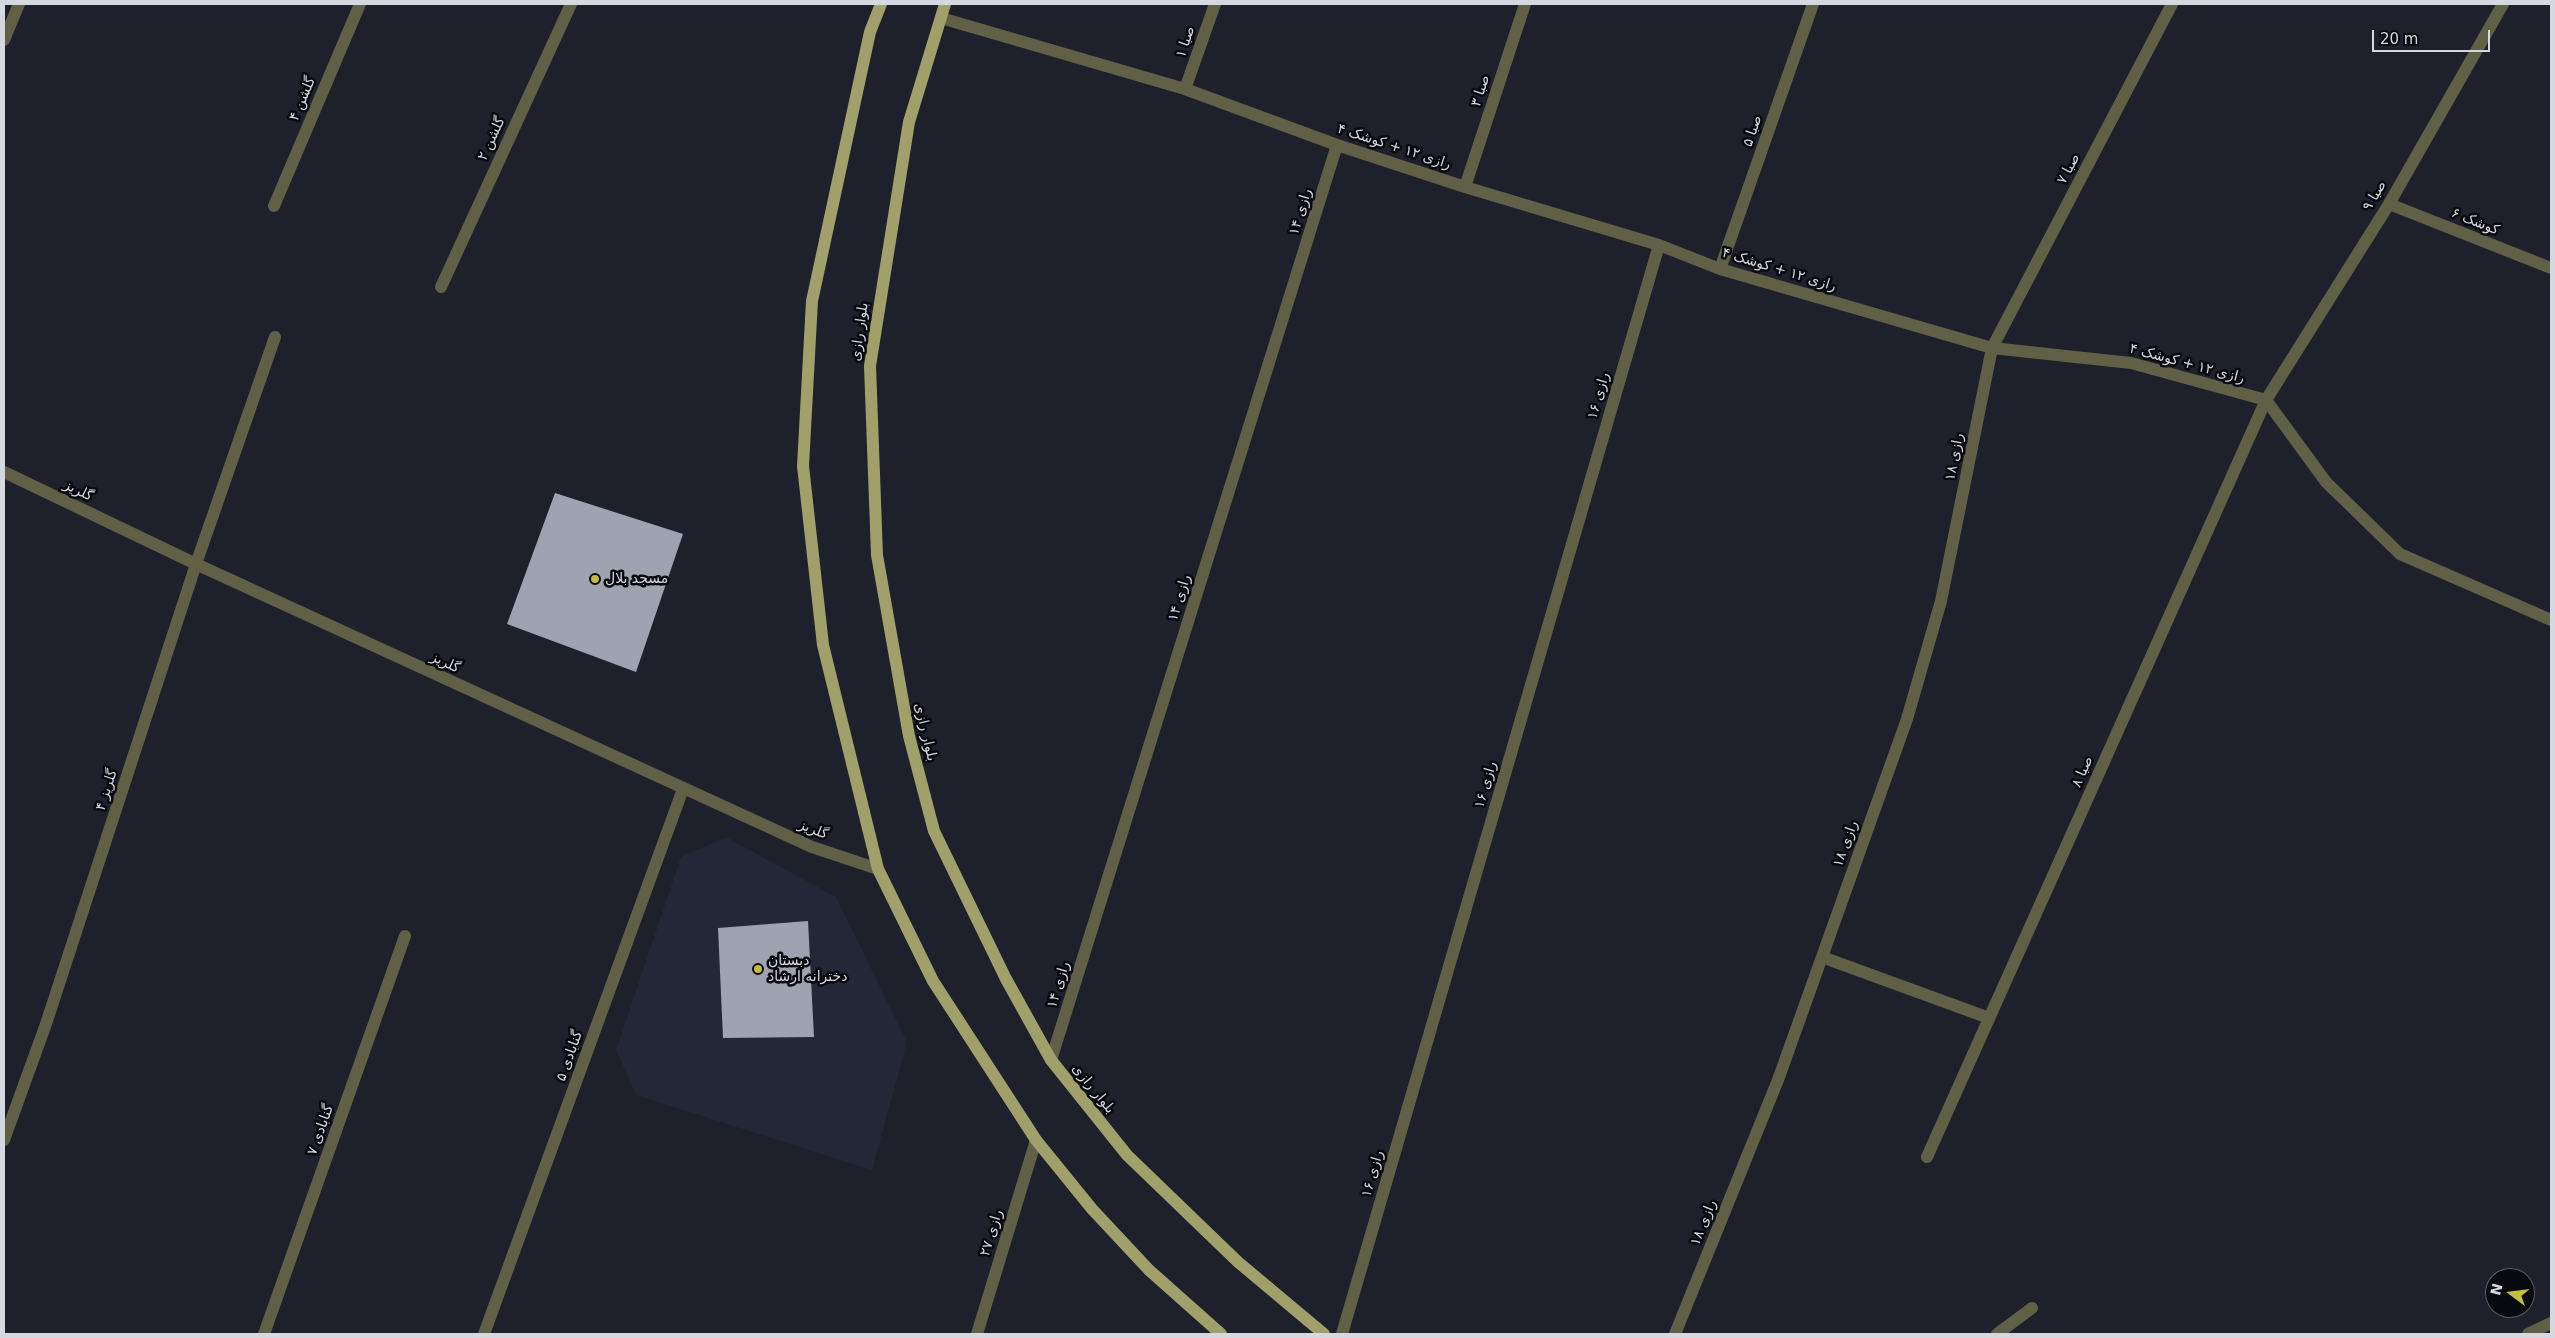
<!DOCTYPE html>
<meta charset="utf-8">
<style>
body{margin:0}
#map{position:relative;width:2555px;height:1338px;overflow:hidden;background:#1e202b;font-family:"DejaVu Sans",sans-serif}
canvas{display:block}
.frame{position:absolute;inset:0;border:5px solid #d6d8e0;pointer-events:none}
.north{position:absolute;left:2485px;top:1268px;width:50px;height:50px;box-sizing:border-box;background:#090a0f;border:1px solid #5b5c63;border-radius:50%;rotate:285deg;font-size:14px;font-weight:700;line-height:20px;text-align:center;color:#d6d8e0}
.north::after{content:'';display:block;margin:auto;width:18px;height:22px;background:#c1be40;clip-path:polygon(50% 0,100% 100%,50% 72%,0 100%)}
.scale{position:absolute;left:2372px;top:30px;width:118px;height:22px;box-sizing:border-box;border:2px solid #d6d8e0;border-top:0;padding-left:6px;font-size:15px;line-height:18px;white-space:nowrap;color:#d6d8e0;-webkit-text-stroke:4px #090a0f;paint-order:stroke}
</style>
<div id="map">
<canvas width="2555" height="1338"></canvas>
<div class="frame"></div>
<div class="north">N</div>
<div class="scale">20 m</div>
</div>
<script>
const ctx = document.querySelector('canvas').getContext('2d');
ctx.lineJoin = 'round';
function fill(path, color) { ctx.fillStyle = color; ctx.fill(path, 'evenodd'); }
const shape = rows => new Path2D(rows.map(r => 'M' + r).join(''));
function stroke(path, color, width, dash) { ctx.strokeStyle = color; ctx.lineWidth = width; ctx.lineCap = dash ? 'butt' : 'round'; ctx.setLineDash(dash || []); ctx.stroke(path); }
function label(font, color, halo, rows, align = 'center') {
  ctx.font = font + ' "DejaVu Sans","Noto Sans Arabic",sans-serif'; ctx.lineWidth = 5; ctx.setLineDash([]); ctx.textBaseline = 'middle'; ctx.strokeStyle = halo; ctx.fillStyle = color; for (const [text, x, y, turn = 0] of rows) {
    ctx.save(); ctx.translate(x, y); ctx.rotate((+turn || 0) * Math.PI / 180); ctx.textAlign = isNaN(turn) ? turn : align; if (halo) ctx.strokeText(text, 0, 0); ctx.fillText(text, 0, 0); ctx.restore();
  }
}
const built = shape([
 [726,837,836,897,907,1042,872,1170,636,1095,616,1050,681,857]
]);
const building = shape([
 [555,493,683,534,636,672,507,624],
 [808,921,814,1037,723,1038,718,928]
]);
const street = shape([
 [941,18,1185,89,1337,145,1465,187,1659,245,1720,269,1992,348,2131,363,2266,400,2326,482,2400,554,2551,620],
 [4,40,19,4],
 [1185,89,1215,4],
 [1465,187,1525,4],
 [2389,204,2551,268],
 [274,206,360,4],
 [1720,269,1813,4],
 [441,287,571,4],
 [4,472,196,564,812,847,878,869],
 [1822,957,1989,1018],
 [1051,1060,1337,145],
 [4,1140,46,1024,196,564,275,337],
 [1927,1157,2266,400,2389,204,2503,4],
 [264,1334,405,936],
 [484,1334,683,789],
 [977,1334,1036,1140],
 [1342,1334,1659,245],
 [1675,1334,1778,1080,1907,719,1941,601,1992,348,2172,4],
 [1997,1334,2032,1308],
 [2528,1334,2551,1323]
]);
const primary = shape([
 [881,4,870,32,812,301,803,466,823,645,878,869,933,981,1036,1140,1092,1209,1149,1270,1221,1334],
 [945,4,909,122,870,366,877,555,909,736,934,831,1006,979,1051,1060,1127,1155,1238,1262,1324,1334]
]);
const markers = [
 [595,579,5,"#c1be40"],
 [758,969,5,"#c1be40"]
];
const streetNames = [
 ["صبا ۱",1186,42,-71],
 ["صبا ۳",1481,91,-72],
 ["گلشن ۴",303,99,-67],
 ["صبا ۵",1753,131,-71],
 ["گلشن ۲",492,139,-65],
 ["رازی ۱۲ + کوشک ۴",1394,147,18],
 ["صبا ۷",2069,169,-62],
 ["صبا ۹",2375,196,-59],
 ["رازی ۱۴",1301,212,-73],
 ["کوشک ۶",2475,222,22],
 ["رازی ۱۲ + کوشک ۴",1779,270,17],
 ["بلوار رازی",860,332,-82],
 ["رازی ۱۲ + کوشک ۴",2187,364,15],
 ["رازی ۱۶",1599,396,-74],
 ["رازی ۱۸",1955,457,-79],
 ["گلریز",78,491,26],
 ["رازی ۱۴",1180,598,-73],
 ["گلریز",445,663,25],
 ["بلوار رازی",925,732,77],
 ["صبا ۸",2083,772,-66],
 ["رازی ۱۶",1486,785,-74],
 ["گلریز ۴",107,790,-72],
 ["گلریز",813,830,22],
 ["رازی ۱۸",1846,844,-70],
 ["رازی ۱۴",1059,985,-73],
 ["گنابادی ۵",570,1056,-70],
 ["بلوار رازی",1093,1089,51],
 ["گنابادی ۷",321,1130,-70],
 ["رازی ۱۶",1373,1174,-74],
 ["رازی ۱۸",1704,1223,-68],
 ["رازی ۲۷",992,1233,-73]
];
const poiNames = [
 ["مسجد بلال",605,579],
 ["دبستان",768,961],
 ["دخترانه ارشاد",768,977]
];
fill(built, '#232738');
fill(building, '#9ea2b1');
stroke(street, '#606047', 12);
stroke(primary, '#a0a06b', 12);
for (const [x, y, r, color] of markers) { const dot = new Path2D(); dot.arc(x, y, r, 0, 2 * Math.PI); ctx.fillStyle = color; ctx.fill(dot); stroke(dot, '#090a0f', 2); }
label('14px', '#d6d8e0', '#090a0f', streetNames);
label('14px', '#d6d8e0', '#090a0f', poiNames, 'left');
</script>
